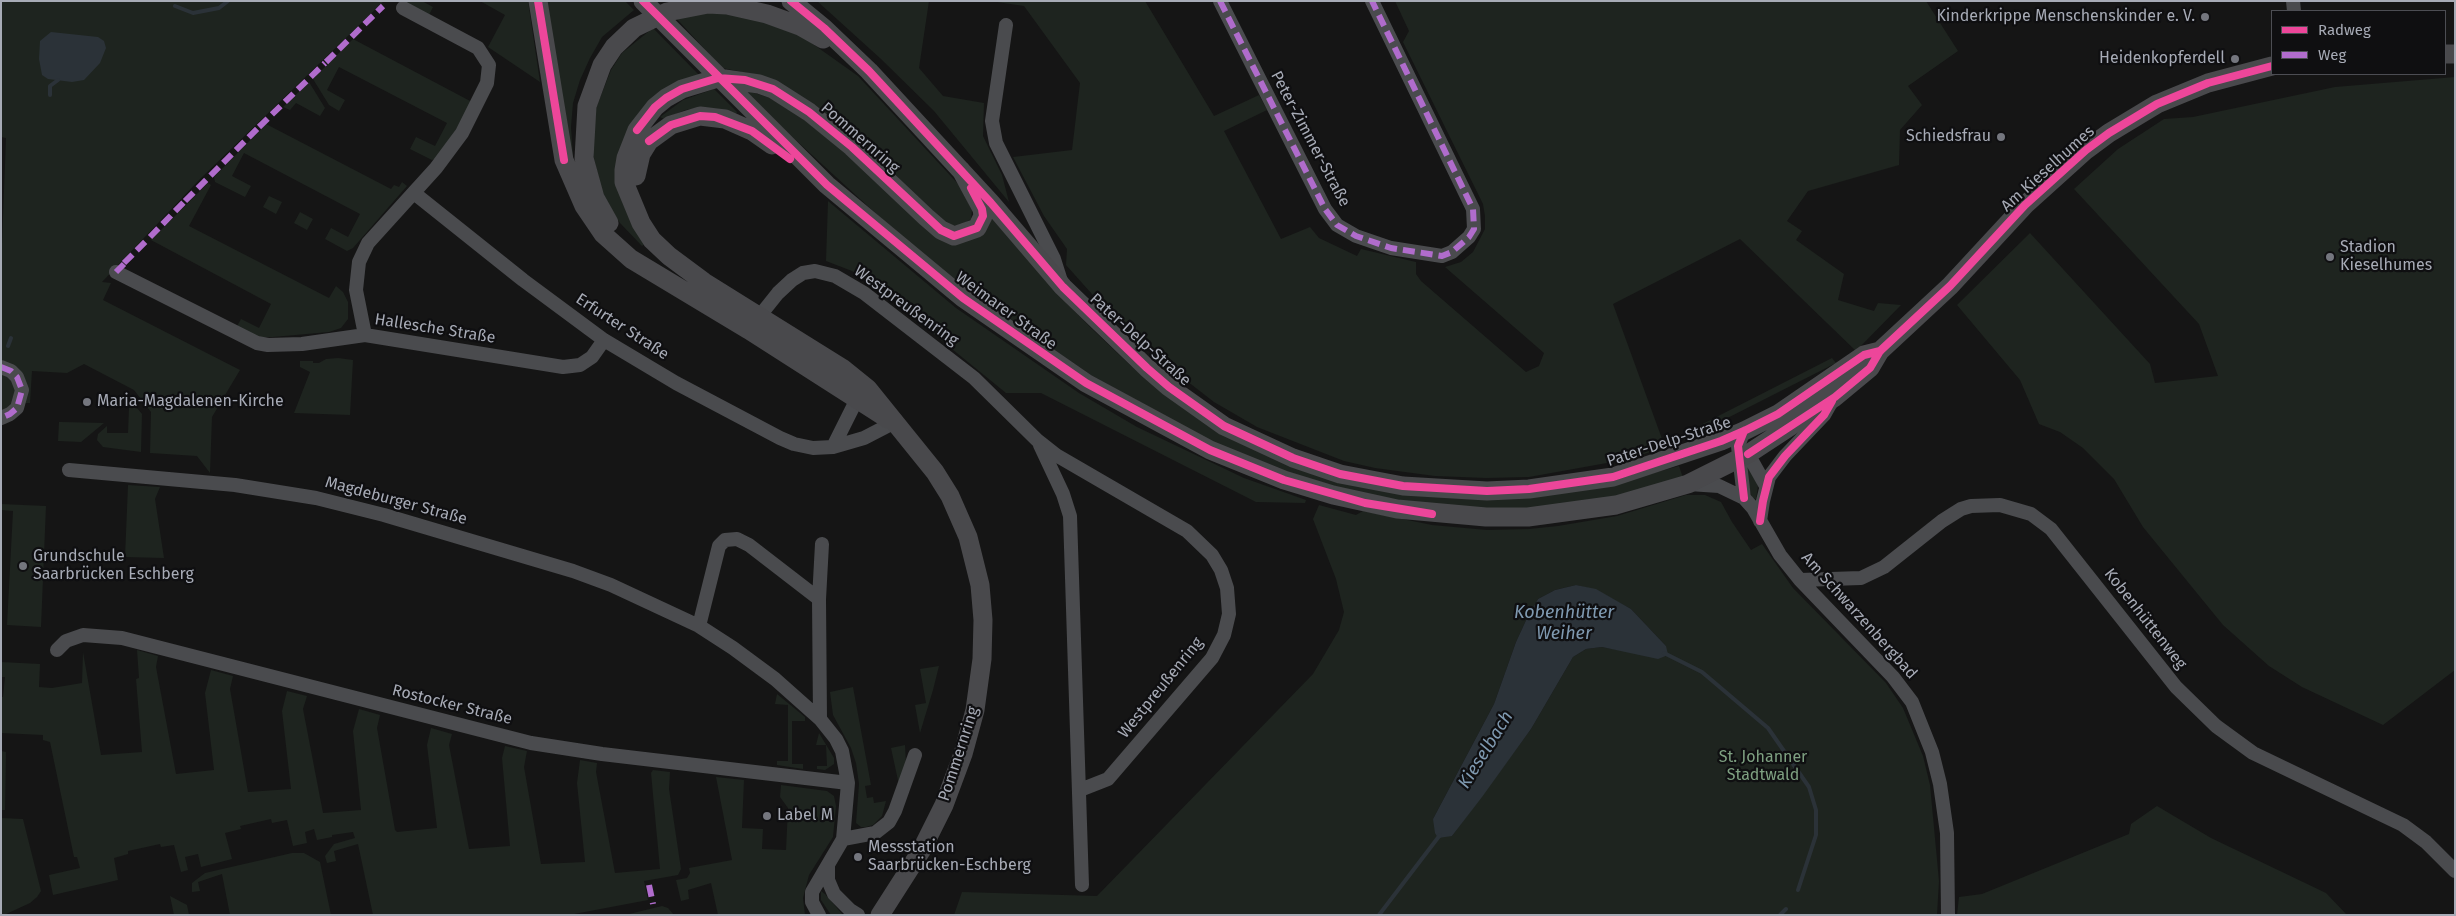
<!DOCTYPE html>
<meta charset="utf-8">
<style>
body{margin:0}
#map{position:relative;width:2456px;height:916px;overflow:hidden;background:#151515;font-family:"Fira Sans",sans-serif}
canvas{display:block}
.frame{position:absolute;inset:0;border:2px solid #a7abb6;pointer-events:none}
.legend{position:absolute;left:2271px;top:10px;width:175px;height:65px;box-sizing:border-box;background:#0f0f11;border:1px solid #4c4d53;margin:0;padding:6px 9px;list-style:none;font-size:15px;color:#a7abb6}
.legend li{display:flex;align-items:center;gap:10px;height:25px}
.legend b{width:25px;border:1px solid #4c4d53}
</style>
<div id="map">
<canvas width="2456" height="916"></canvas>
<div class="frame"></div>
<ul class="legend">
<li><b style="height:6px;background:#ed469a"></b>Radweg</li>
<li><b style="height:6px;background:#b06ccc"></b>Weg</li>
</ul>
</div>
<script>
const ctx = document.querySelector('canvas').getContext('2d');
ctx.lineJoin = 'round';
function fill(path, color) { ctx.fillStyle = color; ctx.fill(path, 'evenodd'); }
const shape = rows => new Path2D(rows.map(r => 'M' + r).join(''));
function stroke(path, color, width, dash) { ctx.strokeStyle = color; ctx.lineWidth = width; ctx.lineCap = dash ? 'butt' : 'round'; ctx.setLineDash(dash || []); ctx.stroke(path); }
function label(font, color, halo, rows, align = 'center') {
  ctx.font = font + ' "Fira Sans",sans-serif'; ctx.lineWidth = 4.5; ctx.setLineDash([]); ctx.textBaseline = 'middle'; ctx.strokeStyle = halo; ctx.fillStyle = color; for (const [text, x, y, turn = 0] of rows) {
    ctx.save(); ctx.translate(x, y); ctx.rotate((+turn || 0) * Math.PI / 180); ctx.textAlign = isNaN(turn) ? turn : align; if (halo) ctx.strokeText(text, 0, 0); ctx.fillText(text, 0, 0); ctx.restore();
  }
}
const green = shape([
 [1,1,384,1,200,179,102,282,111,283,103,300,240,370,212,417,210,473,197,456,150,453,151,412,134,390,84,364,67,373,32,371,30,403,20,403,22,390,1,367,1,270,6,138,1,137],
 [405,1,422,1,433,7,428,17,405,5],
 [480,1,528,1,540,82,488,47,505,15],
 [547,1,625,1,634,10,602,37,590,58,580,80,573,103,571,127,573,156,571,157],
 [817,1,929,1,919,68,943,96,984,103,983,136,1002,175,1009,202,934,111,881,59],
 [990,1,1145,1,1214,116,1259,95,1267,110,1224,131,1281,239,1310,227,1319,238,1357,256,1361,249,1416,262,1416,274,1421,281,1526,372,1539,366,1544,353,1445,267,1461,262,1473,252,1485,229,1485,216,1483,204,1403,42,1409,31,1395,1,1926,1,1958,51,1908,86,1922,105,1900,130,1899,165,1808,191,1787,221,1802,231,1796,240,1844,274,1838,300,1874,311,1878,303,1901,305,1856,351,1740,239,1613,304,1665,447,1629,459,1529,477,1486,478,1435,476,1375,468,1344,461,1257,427,1214,402,1183,378,1143,345,1108,312,1066,265,1067,249,1044,216,1013,157,1072,150,1080,83,1024,6],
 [708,12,749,17,796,32,858,76,960,186,972,210,971,219,963,224,952,226,942,220,763,76,722,68,676,18],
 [653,28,700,76,674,85,618,182,623,204,646,243,642,246,620,223,603,196,592,150,596,108,611,70,622,53],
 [353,39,472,102,457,128,437,158,432,160,410,149,416,137,435,146,447,123,339,67,327,90,345,100,339,111,329,105,313,79],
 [2455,77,2455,670,2383,725,2302,687,2269,666,2223,625,2143,527,2114,479,2083,448,2060,432,2039,424,2020,380,1957,305,2030,233,2150,364,2155,383,2218,376,2199,324,2074,189,2118,149,2164,119,2193,117,2335,87],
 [309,82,325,108,320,116,296,103,290,110,283,107],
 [739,88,770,98,798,115,845,152,938,237,990,213,1055,291,1091,328,1130,365,1164,393,1338,480,1613,484,1679,466,1683,478,1615,499,1528,509,1432,507,1367,496,1287,472,1214,443,1091,375,969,291,908,243],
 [714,89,737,112,736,114,719,109,701,108,685,110,664,119,660,117,683,100],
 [266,124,391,189,394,185,399,187,402,182,407,186,353,248,347,251,325,239,331,228,348,237,360,214,244,153,232,176,251,186,245,197,215,182,214,177],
 [208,183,211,185,189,226,329,298,336,286,343,292,348,302,348,319,341,328,329,332,273,337,259,337,236,328,241,319,259,328,271,304,151,240],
 [269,196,282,202,276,214,263,207],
 [828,201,956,308,1079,393,1137,427,1244,478,1306,500,1305,503,1256,502,1041,393,1006,393,871,283,852,271,826,261],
 [300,212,313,219,307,230,294,223],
 [338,358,353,360,350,415,294,413,310,372,300,367,300,361,313,361,313,363,319,363,326,359],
 [1832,358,1836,363,1684,440,1681,435],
 [1,371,15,380,17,400,1,413],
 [129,408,137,408,142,414,141,452,103,447,97,440,98,434,107,426,107,433,128,433],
 [59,422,62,422,104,423,81,442,58,441],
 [1751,466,1758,486,1756,499,1752,498,1747,479,1747,468],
 [128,485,160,487,155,499,164,558,125,557],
 [1686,495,1705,495,1721,502,1732,522,1751,550,1762,544,1793,588,1886,683,1903,708,1923,756,1930,785,1939,881,1937,915,954,915,962,892,1097,896,1313,674,1339,630,1344,612,1336,579,1313,519,1319,505,1356,515,1363,511,1432,525,1487,530,1529,529,1558,526,1617,516],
 [1576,585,1596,590,1631,609,1666,646,1619,650,1602,647,1586,649,1573,657,1531,729,1452,836,1433,819,1494,704,1516,642,1528,616,1538,599,1555,590],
 [1,504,46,506,41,627,7,625,13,511,1,510],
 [137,650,158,656,156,667,176,774,214,770,205,693,211,670,233,676,230,689,248,792,291,789,282,711,287,691,307,696,303,709,323,813,361,810,353,731,359,709,380,715,377,728,395,830,397,832,437,828,427,745,431,728,452,734,449,745,469,849,510,846,502,758,505,746,527,751,524,767,541,864,585,862,577,783,580,760,597,763,596,772,615,873,660,869,651,773,653,770,670,772,669,789,681,869,678,875,644,881,648,900,569,915,373,915,358,844,334,851,336,861,327,863,325,856,334,844,355,838,353,832,332,835,332,837,317,840,314,829,305,832,307,843,293,846,287,820,272,823,271,819,240,826,241,829,225,833,232,859,201,867,198,854,185,857,188,870,181,872,174,845,161,847,160,844,128,851,128,854,114,858,118,880,53,895,49,875,80,868,77,857,74,857,50,742,43,740,43,735,1,733,1,697,3,697,5,677,1,677,1,662,40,664,39,687,52,688,82,683,83,652,101,755,142,752,136,679,139,678],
 [939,666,933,690,920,733,915,705,926,703,920,669],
 [853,687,871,785,865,786,867,798,873,797,874,803,886,801,882,816,873,825,866,827,861,827,856,823,859,784,856,763,851,748,833,715,830,692],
 [777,694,805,717,805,721,792,721,792,764,803,764,803,769,777,765,777,761,788,761,788,705,775,704],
 [819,733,834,758,834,764,825,770,817,769,817,766,827,766,826,745,816,745],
 [905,745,906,764,899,785,891,748],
 [1,751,6,752,5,810,1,810],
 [716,777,744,780,742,828,763,829,762,849,786,850,788,808,780,797,781,785,827,791,834,796,836,806,833,837,809,875,803,898,805,915,718,915,711,883,688,890,689,899,681,901,676,880,687,878,690,873,689,868,732,860],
 [2157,806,2211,838,2326,893,2347,915,1957,915,1959,897,1982,894,2129,834,2131,824],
 [1,818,23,819,41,891,37,897,30,903,4,915,1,915],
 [292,853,304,853,320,862,331,915,230,915,222,874,198,882,200,891,192,892,192,883,205,873],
 [821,891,825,894,843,915,831,915,821,900],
 [170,896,187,905,189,915,174,915],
 [662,906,668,908,674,915,625,915]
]);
const water = shape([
 [51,32,98,37,104,41,106,48,100,63,84,80,72,82,48,79,42,75,39,59,40,41],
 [1576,585,1596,589,1631,609,1666,646,1668,655,1658,659,1602,647,1586,649,1573,657,1531,729,1482,797,1452,836,1438,838,1435,833,1433,819,1494,704,1516,642,1528,616,1538,599,1555,590]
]);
const stream = shape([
 [175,6,193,13,219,8,228,1],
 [50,95,50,86,58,80],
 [8,346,11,338],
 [1664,653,1702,672,1768,728,1809,787,1816,810,1816,835,1798,890],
 [1379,915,1440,835],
 [1780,915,1786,909]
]);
const street = shape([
 [1220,1,1325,209,1337,225,1356,236,1391,248,1442,256,1452,252,1469,237,1474,229,1473,209,1372,1],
 [2293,1,2294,11],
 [1006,25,992,121,996,143,1054,259,1061,281],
 [414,193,523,280,604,340,676,383,780,438,794,444,813,448,833,447,864,438,893,423],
 [116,272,257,343,268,345,302,344,365,335,563,367,580,365,592,357,604,340],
 [754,323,778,293,792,280,803,273,815,271,835,276,864,293,974,378,1037,440,1056,455,1187,531,1212,555,1221,570,1227,588,1229,614,1224,635,1212,658,1108,779,1080,790],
 [365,335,356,290,359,262,368,243,436,168,462,133,487,83,489,65,478,48,403,8],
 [1,367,11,371,17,377,22,390,17,408,10,414,1,418],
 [1744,431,1738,446,1744,498],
 [1040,445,1063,494,1070,516,1082,885],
 [833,447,856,401],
 [1741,448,1748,454,1766,486],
 [69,470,235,485,316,498,384,515,573,571,611,585,699,626,733,648,775,679,820,719,836,739,842,751,848,783,843,839,812,892,812,902,819,915],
 [1689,484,1719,486,1744,498,1753,508,1780,555,1800,580,1893,677,1912,702,1932,752,1940,784,1947,833,1948,915],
 [1760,521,1763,501,1769,477,1785,456,1824,415,1833,399],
 [1800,580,1861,578,1884,567,1942,521,1961,509,1971,506,2000,505,2031,514,2051,529,2176,687,2216,726,2253,753,2403,825,2426,842,2455,871],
 [819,599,822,544],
 [699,626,719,546,725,540,737,539,749,545,819,599,820,719],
 [57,650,66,641,83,635,122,638,531,743,602,754,848,783],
 [843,839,875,833,889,822,895,811,915,755],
 [828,865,828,880,834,894,850,910,858,915]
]);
const secondary = shape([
 [538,1,564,160,584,206,603,234,631,259,749,330,888,419],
 [643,1,827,185,963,298,1086,383,1210,450,1284,480,1333,495,1397,509,1486,517,1528,517,1616,505,1688,484,1748,454,1835,397,1870,368,1880,351,1950,286,2025,205,2086,150,2109,133,2157,104,2208,83,2272,66],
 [791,1,824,28,869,71,991,203,1063,287,1147,368,1169,387,1224,426,1293,458,1340,474,1403,486,1487,491,1529,489,1613,477,1721,441,1744,431,1778,414,1864,355,1880,351],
 [2445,54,2455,54],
 [636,176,641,154,649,141,671,125,700,116,725,119,752,131,772,145],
 [609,223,595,198,584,158,587,106,602,65,614,47,634,28,667,12,708,4,727,5,767,14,800,26,823,39],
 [880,915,921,851,944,805,963,754,975,710,982,659,983,620,980,585,968,537,950,496,935,472,868,389,842,368,704,282,669,256,652,240,641,223,624,182,624,170,626,158,637,130,655,107,666,98,682,89,718,78,759,84,773,89,809,112,852,147,926,217,941,230,954,236,977,228,983,216,982,209,961,170]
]);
const quiet = shape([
 [1220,1,1325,209,1337,225,1356,236,1391,248,1442,256,1452,252,1469,237,1474,229,1473,209,1372,1],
 [326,62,383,6],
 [259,127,325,63],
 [185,201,258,128],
 [150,237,184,202],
 [124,263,149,238],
 [116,272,124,264],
 [1,367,11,371,17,377,22,390,17,408,10,414,1,418],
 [649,885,653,904]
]);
const cycleway = shape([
 [538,1,564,160],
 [643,1,827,185,963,298,1086,383,1210,450,1284,480,1365,503,1432,514],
 [791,1,824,28,869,71,991,203,1063,287,1147,368,1169,387,1224,426,1293,458,1340,474,1403,486,1487,491,1529,489,1613,477,1721,441,1744,431,1778,414,1864,355,1880,351],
 [637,130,655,107,666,98,682,89,718,78,745,80,773,89,809,112,852,147,941,230,954,236,977,228,983,216,982,209,971,188],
 [649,141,671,125,700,116,715,117,752,131,790,159],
 [1744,431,1738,446,1744,498],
 [1748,454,1835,397,1870,368,1880,351,1950,286,2025,205,2086,150,2109,133,2157,104,2208,83,2272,66],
 [1760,521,1763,501,1769,477,1785,456,1824,415,1832,401]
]);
const markers = [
 [2205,17,5,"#74767e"],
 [2235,59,5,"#74767e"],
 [2001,137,5,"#74767e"],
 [2330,257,5,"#74767e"],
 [87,402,5,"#74767e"],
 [23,566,5,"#74767e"],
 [767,816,5,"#74767e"],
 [858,857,5,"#74767e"]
];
const poiNames = [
 ["Kinderkrippe Menschenskinder e. V.",2195,17,"right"],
 ["Heidenkopferdell",2225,59,"right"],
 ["Schiedsfrau",1991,137,"right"],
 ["Stadion",2340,248],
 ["Kieselhumes",2340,266],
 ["Maria-Magdalenen-Kirche",97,402],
 ["Grundschule",33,557],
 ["Saarbrücken Eschberg",33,575],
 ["Label M",777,816],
 ["Messstation",868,848],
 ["Saarbrücken-Eschberg",868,866]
];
const streetNames = [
 ["Pommernring",860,138,41],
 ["Peter-Zimmer-Straße",1310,139,62],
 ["Am Kieselhumes",2048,169,-42],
 ["Westpreußenring",906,306,36],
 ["Weimarer Straße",1006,311,36],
 ["Erfurter Straße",622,327,33],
 ["Hallesche Straße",435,329,9],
 ["Pater-Delp-Straße",1140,340,42],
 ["Pater-Delp-Straße",1669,442,-18],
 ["Magdeburger Straße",396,501,15],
 ["Am Schwarzenbergbad",1859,616,48],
 ["Kobenhüttenweg",2145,619,52],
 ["Westpreußenring",1161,688,-51],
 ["Rostocker Straße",452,705,14],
 ["Pommernring",959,754,-72]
];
const parkNames = [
 ["St. Johanner",1763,758],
 ["Stadtwald",1763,776]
];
const waterNames = [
 ["Kobenhütter",1564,613],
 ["Weiher",1564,634],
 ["Kieselbach",1486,750,-58]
];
fill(green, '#1e241f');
fill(water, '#2b3238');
stroke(stream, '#2b3238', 4);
stroke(street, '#4a4b4e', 14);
stroke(secondary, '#49494c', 19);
stroke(quiet, '#b06ccc', 6, [12, 6]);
stroke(cycleway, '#ed469a', 8);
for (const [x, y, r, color] of markers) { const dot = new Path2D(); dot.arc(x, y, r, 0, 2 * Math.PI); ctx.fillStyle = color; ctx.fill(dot); stroke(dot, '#0f0f11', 2); }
label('16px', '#a7abb6', '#0f0f11', poiNames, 'left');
label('16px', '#a7abb6', '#0f0f11', streetNames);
label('16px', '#7ea081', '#0f0f11', parkNames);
label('italic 18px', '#7f99b0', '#0f0f11', waterNames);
</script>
